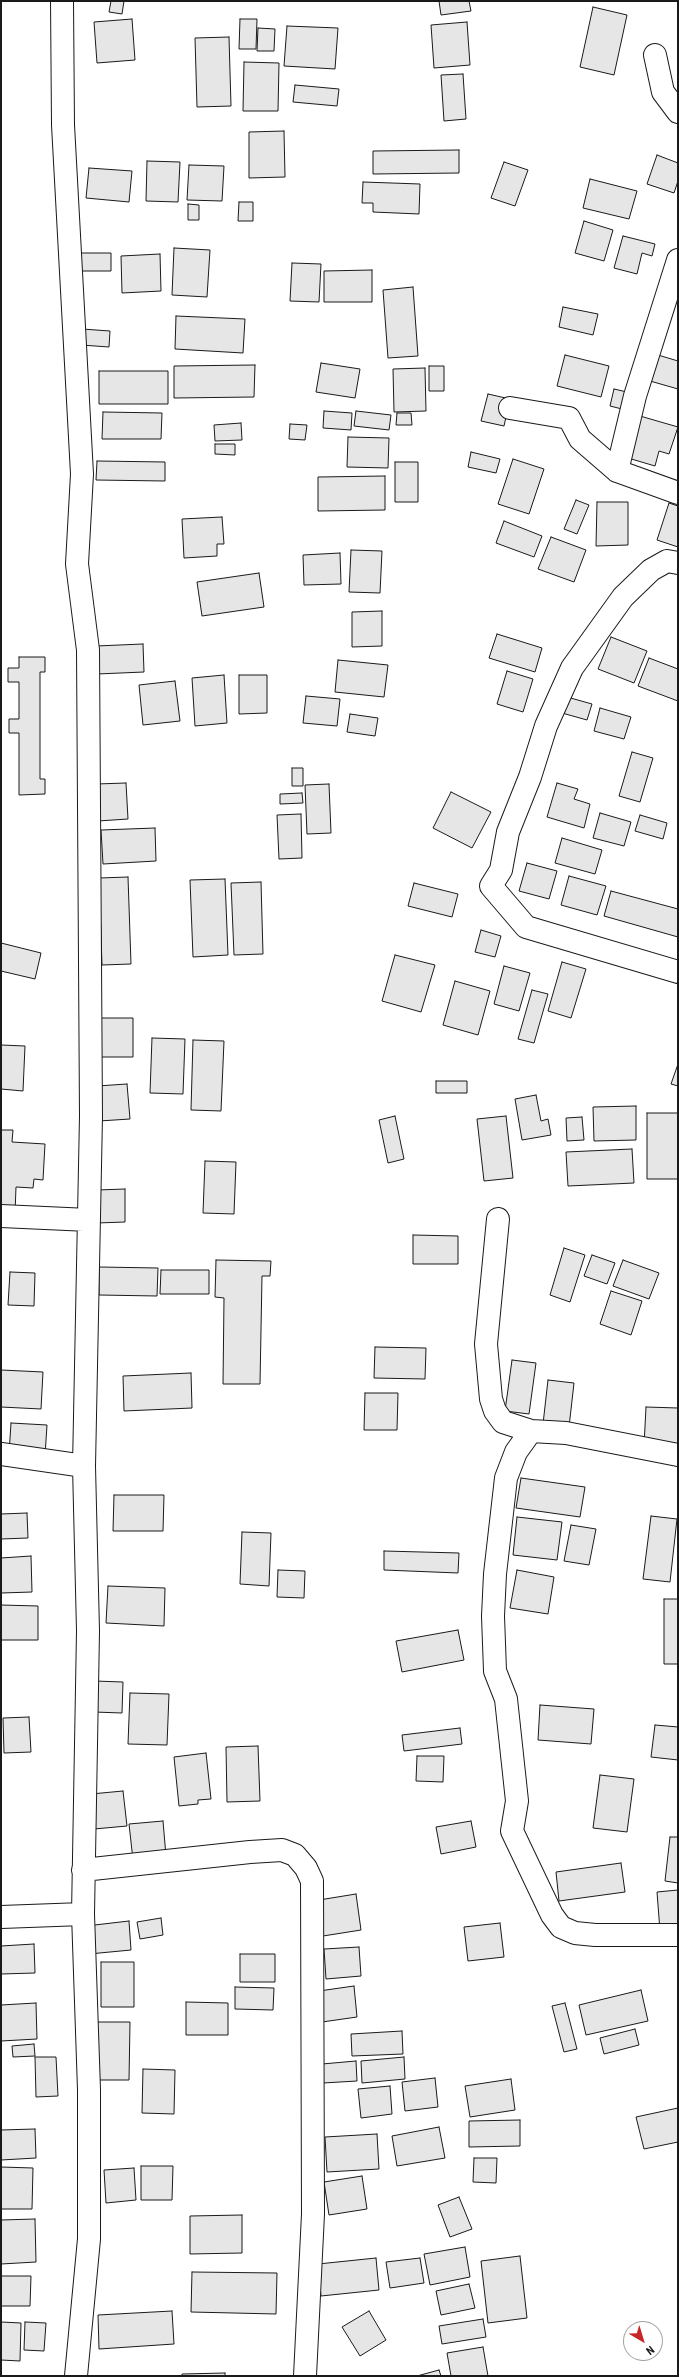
<!DOCTYPE html>
<style>
body{margin:0}
#map{position:relative;width:679px;height:2377px;overflow:hidden;background:#fff;font-family:"Roboto Condensed",sans-serif}
canvas{display:block}
.frame{position:absolute;inset:0;border:2px solid #1a1a1a;pointer-events:none}
.north{position:absolute;left:623px;top:2321px;width:40px;height:40px;box-sizing:border-box;background:#fff;border:1px solid #a3a3a3;border-radius:50%;rotate:142deg;font-size:11px;font-weight:700;line-height:16px;text-align:center;color:#1a1a1a}
.north::after{content:'';display:block;margin:auto;width:14px;height:18px;background:#c62828;clip-path:polygon(50% 0,100% 100%,50% 72%,0 100%)}
</style>
<div id="map">
<canvas width="679" height="2377"></canvas>
<div class="frame"></div>
<div class="north">N</div>
</div>
<script>
const ctx = document.querySelector('canvas').getContext('2d');
ctx.lineJoin = 'round';
function fill(path, color) { ctx.fillStyle = color; ctx.fill(path, 'evenodd'); }
const shape = rows => new Path2D(rows.map(r => 'M' + r).join(''));
function stroke(path, color, width, dash) { ctx.strokeStyle = color; ctx.lineWidth = width; ctx.lineCap = dash ? 'butt' : 'round'; ctx.setLineDash(dash || []); ctx.stroke(path); }
const building = shape([
 [111,1,124,1,122,14,109,12,111,1],
 [439,1,469,1,471,11,441,15,439,1],
 [593,7,627,15,614,75,580,67,593,7],
 [132,19,135,60,97,63,94,22,132,19],
 [240,19,257,19,256,49,239,49,240,19],
 [467,22,470,65,434,68,431,25,467,22],
 [287,26,338,28,335,69,284,66,287,26],
 [258,28,275,29,274,51,257,51,258,28],
 [229,37,231,106,197,107,195,38,229,37],
 [244,62,279,63,278,111,243,111,244,62],
 [463,74,466,119,444,121,441,75,463,74],
 [295,85,339,89,337,106,293,102,295,85],
 [284,131,285,177,249,178,249,132,284,131],
 [459,150,459,173,373,174,373,151,459,150],
 [657,155,678,163,678,181,674,193,647,184,657,155],
 [147,161,180,162,178,202,146,201,147,161],
 [504,162,528,170,515,206,491,198,504,162],
 [189,165,224,166,222,201,187,200,189,165],
 [89,168,132,171,129,202,86,198,89,168],
 [590,179,637,191,629,219,583,208,590,179],
 [363,182,420,184,419,214,373,212,373,203,362,203,363,182],
 [239,202,253,202,253,221,238,221,239,202],
 [188,204,199,205,199,220,188,220,188,204],
 [584,221,613,230,604,261,575,253,584,221],
 [623,236,655,244,652,256,642,253,637,274,614,268,623,236],
 [174,248,210,250,207,297,172,295,174,248],
 [77,253,111,253,111,271,77,271,77,253],
 [160,254,161,291,122,293,121,256,160,254],
 [292,263,321,264,319,302,290,301,292,263],
 [372,270,372,302,324,302,324,271,372,270],
 [413,287,418,356,388,358,383,290,413,287],
 [563,307,598,314,593,335,559,327,563,307],
 [176,316,245,319,243,353,175,349,176,316],
 [82,329,110,331,109,347,81,345,82,329],
 [565,355,609,366,601,397,557,386,565,355],
 [658,355,678,361,678,389,650,381,658,355],
 [321,363,360,369,355,398,316,392,321,363],
 [255,365,254,397,174,398,174,366,255,365],
 [429,366,444,366,444,391,429,391,429,366],
 [425,368,426,411,394,412,393,369,425,368],
 [99,371,168,371,168,404,99,404,99,371],
 [614,389,627,392,622,409,610,406,614,389],
 [488,394,510,399,504,426,481,421,488,394],
 [324,411,352,413,351,430,323,428,324,411],
 [356,411,391,415,389,430,354,426,356,411],
 [103,412,162,413,161,439,102,439,103,412],
 [397,413,411,413,412,425,396,425,397,413],
 [640,416,678,427,669,454,659,451,655,466,628,458,640,416],
 [241,423,242,440,215,441,214,425,241,423],
 [290,424,307,425,305,440,289,439,290,424],
 [348,437,389,438,388,468,347,467,348,437],
 [215,444,235,444,235,455,215,454,215,444],
 [471,452,500,459,496,473,468,467,471,452],
 [513,459,544,469,529,514,498,504,513,459],
 [97,461,165,462,165,481,96,480,97,461],
 [395,462,418,462,418,502,395,502,395,462],
 [385,476,385,510,318,511,318,477,385,476],
 [576,500,589,505,577,534,564,529,576,500],
 [597,502,628,502,628,545,596,546,597,502],
 [669,503,678,506,678,547,657,540,669,503],
 [222,517,224,544,217,544,217,556,184,558,182,519,222,517],
 [504,521,542,536,534,557,496,543,504,521],
 [551,537,586,550,574,582,538,569,551,537],
 [351,550,382,551,380,593,349,592,351,550],
 [340,553,341,584,304,585,303,555,340,553],
 [259,573,264,607,202,616,197,582,259,573],
 [382,611,382,646,352,647,352,612,382,611],
 [497,634,542,648,535,672,489,658,497,634],
 [611,637,647,651,634,683,598,669,611,637],
 [143,644,144,672,97,674,96,646,143,644],
 [19,657,45,657,45,672,40,672,40,779,45,779,45,794,19,795,19,733,9,733,9,719,19,719,19,682,8,682,8,668,19,668,19,657],
 [649,658,678,669,678,701,638,686,649,658],
 [338,660,388,665,384,697,335,692,338,660],
 [507,671,533,679,523,712,497,704,507,671],
 [224,675,227,723,195,726,192,678,224,675],
 [239,675,267,675,267,713,239,714,239,675],
 [175,681,180,721,143,725,139,685,175,681],
 [306,696,340,699,337,726,303,723,306,696],
 [567,697,592,704,587,720,562,713,567,697],
 [600,708,631,717,624,739,594,731,600,708],
 [350,714,378,718,375,736,347,732,350,714],
 [632,752,653,758,640,802,619,796,632,752],
 [292,768,303,768,303,786,292,786,292,768],
 [126,783,128,819,98,821,96,784,126,783],
 [557,783,578,789,574,799,590,804,584,828,547,817,557,783],
 [329,784,331,833,307,834,305,785,329,784],
 [451,792,491,812,472,848,433,828,451,792],
 [302,793,303,803,280,804,280,794,302,793],
 [600,813,631,822,624,846,593,838,600,813],
 [301,814,302,858,279,859,277,815,301,814],
 [640,815,667,823,663,839,635,831,640,815],
 [155,828,156,861,103,864,101,830,155,828],
 [562,838,602,850,595,874,555,863,562,838],
 [527,863,557,871,549,899,519,891,527,863],
 [569,876,606,886,597,915,561,905,569,876],
 [128,877,131,964,102,965,99,878,128,877],
 [225,879,228,955,193,957,190,880,225,879],
 [261,882,263,954,234,955,231,883,261,882],
 [414,883,458,894,452,917,408,906,414,883],
 [611,891,678,909,678,937,604,916,611,891],
 [481,930,501,936,495,957,475,952,481,930],
 [1,943,41,953,35,979,1,971,1,943],
 [395,955,435,965,421,1012,382,1001,395,955],
 [562,962,586,969,571,1018,548,1011,562,962],
 [504,966,530,973,519,1011,494,1004,504,966],
 [455,981,490,991,478,1035,443,1025,455,981],
 [532,990,548,994,534,1043,518,1039,532,990],
 [100,1018,133,1018,133,1057,100,1057,100,1018],
 [152,1038,185,1039,183,1094,150,1093,152,1038],
 [193,1040,224,1041,221,1111,191,1110,193,1040],
 [1,1045,25,1046,23,1091,1,1089,1,1045],
 [678,1064,678,1086,671,1084,678,1064],
 [436,1081,467,1081,467,1093,436,1093,436,1081],
 [127,1084,130,1119,99,1121,97,1086,127,1084],
 [536,1095,541,1121,548,1119,551,1135,522,1140,515,1099,536,1095],
 [636,1106,636,1140,594,1141,593,1107,636,1106],
 [647,1113,678,1113,678,1179,647,1179,647,1113],
 [395,1116,404,1159,388,1163,379,1120,395,1116],
 [506,1116,513,1178,484,1181,477,1119,506,1116],
 [582,1117,584,1140,567,1141,566,1118,582,1117],
 [1,1130,13,1130,12,1142,45,1144,43,1180,34,1179,33,1188,16,1187,15,1214,1,1214,1,1130],
 [632,1149,634,1183,568,1186,566,1152,632,1149],
 [205,1161,236,1162,234,1214,203,1213,205,1161],
 [125,1189,125,1222,97,1223,97,1190,125,1189],
 [413,1235,458,1236,458,1264,413,1264,413,1235],
 [564,1248,585,1255,570,1302,550,1295,564,1248],
 [592,1255,615,1263,607,1284,584,1276,592,1255],
 [216,1260,271,1261,270,1276,262,1276,260,1384,223,1384,224,1298,215,1297,216,1260],
 [623,1260,659,1273,649,1299,613,1286,623,1260],
 [99,1267,158,1268,157,1296,99,1295,99,1267],
 [161,1270,209,1270,209,1294,160,1294,161,1270],
 [10,1272,35,1273,34,1306,8,1305,10,1272],
 [611,1291,642,1301,631,1335,600,1324,611,1291],
 [375,1347,426,1348,425,1379,374,1378,375,1347],
 [512,1360,536,1363,529,1414,505,1411,512,1360],
 [1,1370,43,1372,41,1409,1,1407,1,1370],
 [191,1373,192,1408,124,1411,123,1376,191,1373],
 [548,1380,574,1383,569,1427,543,1424,548,1380],
 [365,1393,398,1393,397,1430,364,1430,365,1393],
 [646,1407,678,1408,678,1448,644,1446,646,1407],
 [11,1423,47,1425,45,1456,9,1454,11,1423],
 [521,1478,585,1487,580,1517,516,1508,521,1478],
 [114,1495,164,1495,163,1531,113,1531,114,1495],
 [27,1513,28,1538,1,1539,1,1514,27,1513],
 [651,1516,677,1519,670,1582,643,1579,651,1516],
 [517,1517,562,1522,557,1560,513,1555,517,1517],
 [571,1525,596,1529,589,1565,564,1561,571,1525],
 [242,1532,271,1533,269,1586,240,1584,242,1532],
 [384,1551,459,1553,458,1573,384,1570,384,1551],
 [31,1556,32,1592,1,1593,1,1558,31,1556],
 [278,1570,305,1571,304,1598,277,1597,278,1570],
 [517,1570,554,1577,548,1614,510,1608,517,1570],
 [108,1586,165,1588,164,1626,106,1623,108,1586],
 [664,1599,678,1599,678,1664,664,1664,664,1599],
 [1,1605,38,1606,38,1640,1,1640,1,1605],
 [458,1630,464,1660,402,1672,396,1641,458,1630],
 [95,1681,123,1682,122,1713,94,1712,95,1681],
 [130,1693,169,1694,167,1745,128,1744,130,1693],
 [540,1705,594,1709,591,1744,538,1740,540,1705],
 [29,1717,31,1752,4,1753,3,1718,29,1717],
 [655,1725,678,1727,678,1760,651,1757,655,1725],
 [460,1728,462,1744,404,1751,402,1735,460,1728],
 [258,1746,260,1801,227,1802,226,1747,258,1746],
 [206,1753,211,1799,198,1800,198,1804,179,1806,174,1757,206,1753],
 [417,1756,444,1756,443,1782,416,1781,417,1756],
 [600,1775,634,1779,627,1832,593,1828,600,1775],
 [123,1791,127,1826,94,1829,91,1794,123,1791],
 [163,1821,166,1856,133,1860,129,1824,163,1821],
 [471,1821,476,1847,441,1854,436,1827,471,1821],
 [670,1837,678,1837,678,1883,665,1881,670,1837],
 [621,1863,625,1892,559,1901,556,1872,621,1863],
 [678,1890,678,1929,660,1931,657,1892,678,1890],
 [356,1894,361,1930,323,1936,319,1900,356,1894],
 [161,1918,163,1935,140,1939,137,1922,161,1918],
 [129,1921,131,1950,89,1954,86,1926,129,1921],
 [500,1923,504,1957,468,1961,464,1927,500,1923],
 [34,1944,35,1973,1,1974,1,1946,34,1944],
 [359,1947,361,1976,326,1979,324,1949,359,1947],
 [240,1954,275,1954,275,1982,240,1982,240,1954],
 [101,1962,134,1962,134,2007,101,2007,101,1962],
 [354,1986,357,2017,322,2022,319,1991,354,1986],
 [235,1987,274,1988,273,2010,235,2009,235,1987],
 [641,1990,648,2021,586,2035,579,2005,641,1990],
 [186,2002,228,2003,228,2035,186,2035,186,2002],
 [36,2003,37,2039,1,2041,1,2005,36,2003],
 [565,2003,577,2049,564,2052,552,2006,565,2003],
 [93,2022,130,2022,129,2080,92,2080,93,2022],
 [635,2029,639,2045,604,2054,600,2038,635,2029],
 [402,2031,403,2054,352,2056,351,2034,402,2031],
 [34,2044,35,2056,13,2057,12,2046,34,2044],
 [35,2057,56,2057,58,2096,36,2097,35,2057],
 [404,2057,405,2079,362,2083,361,2061,404,2057],
 [356,2061,357,2081,323,2083,322,2064,356,2061],
 [143,2069,175,2070,174,2114,142,2113,143,2069],
 [435,2078,438,2107,405,2111,402,2082,435,2078],
 [511,2079,515,2110,470,2117,465,2086,511,2079],
 [390,2086,392,2114,361,2118,358,2089,390,2086],
 [678,2108,678,2142,644,2149,636,2117,678,2108],
 [520,2120,520,2146,469,2147,469,2121,520,2120],
 [439,2127,445,2158,397,2166,392,2136,439,2127],
 [35,2129,36,2158,1,2160,1,2130,35,2129],
 [377,2134,379,2169,327,2172,325,2137,377,2134],
 [474,2158,497,2158,496,2183,473,2182,474,2158],
 [141,2166,173,2166,172,2200,141,2200,141,2166],
 [1,2167,33,2168,32,2209,1,2209,1,2167],
 [134,2168,136,2200,106,2203,104,2170,134,2168],
 [362,2176,367,2209,329,2215,324,2182,362,2176],
 [459,2197,472,2229,450,2237,438,2205,459,2197],
 [242,2215,242,2253,190,2254,190,2216,242,2215],
 [35,2219,36,2262,1,2264,1,2220,35,2219],
 [465,2247,470,2277,430,2285,424,2254,465,2247],
 [520,2256,527,2318,488,2323,481,2261,520,2256],
 [376,2258,379,2290,321,2296,318,2264,376,2258],
 [420,2258,424,2283,390,2288,386,2262,420,2258],
 [192,2272,277,2273,276,2314,191,2312,192,2272],
 [1,2276,31,2276,30,2306,1,2306,1,2276],
 [469,2284,475,2308,441,2315,436,2291,469,2284],
 [172,2311,174,2344,99,2349,98,2315,172,2311],
 [369,2311,386,2340,360,2356,342,2327,369,2311],
 [483,2319,486,2337,442,2344,439,2326,483,2319],
 [1,2322,21,2323,20,2361,1,2360,1,2322],
 [25,2322,46,2323,44,2351,24,2350,25,2322],
 [483,2347,488,2376,451,2376,447,2353,483,2347],
 [439,2370,441,2376,417,2376,439,2370],
 [225,2373,225,2376,182,2376,182,2374,225,2373]
]);
const minor = shape([
 [62,1,63,125,82,474,77,564,88,650,91,1116,84,1466,88,1631,83,1914,89,2090,89,2239,76,2376],
 [655,55,663,92,678,112],
 [510,408,569,418,580,439,617,471,678,493],
 [617,471,635,396,678,260],
 [678,563,667,561,651,570,623,597,572,668,546,726,530,777,508,832,501,870,491,886,526,927,678,972],
 [1,1216,89,1220],
 [498,1219,486,1344,491,1399,495,1411,503,1422,531,1431,566,1433,678,1455],
 [531,1431,516,1452,506,1478,495,1574,493,1616,495,1671,506,1699,517,1801,512,1831,552,1915,561,1927,575,1933,595,1935,678,1935],
 [1,1454,84,1466],
 [83,1870,250,1852,282,1850,295,1855,306,1868,312,1881,313,2214,305,2376],
 [1,1917,83,1914]
]);
fill(building, '#e6e6e6');
stroke(building, '#1a1a1a', 1);
stroke(minor, '#1a1a1a', 24);
stroke(minor, '#fff', 22);
</script>
